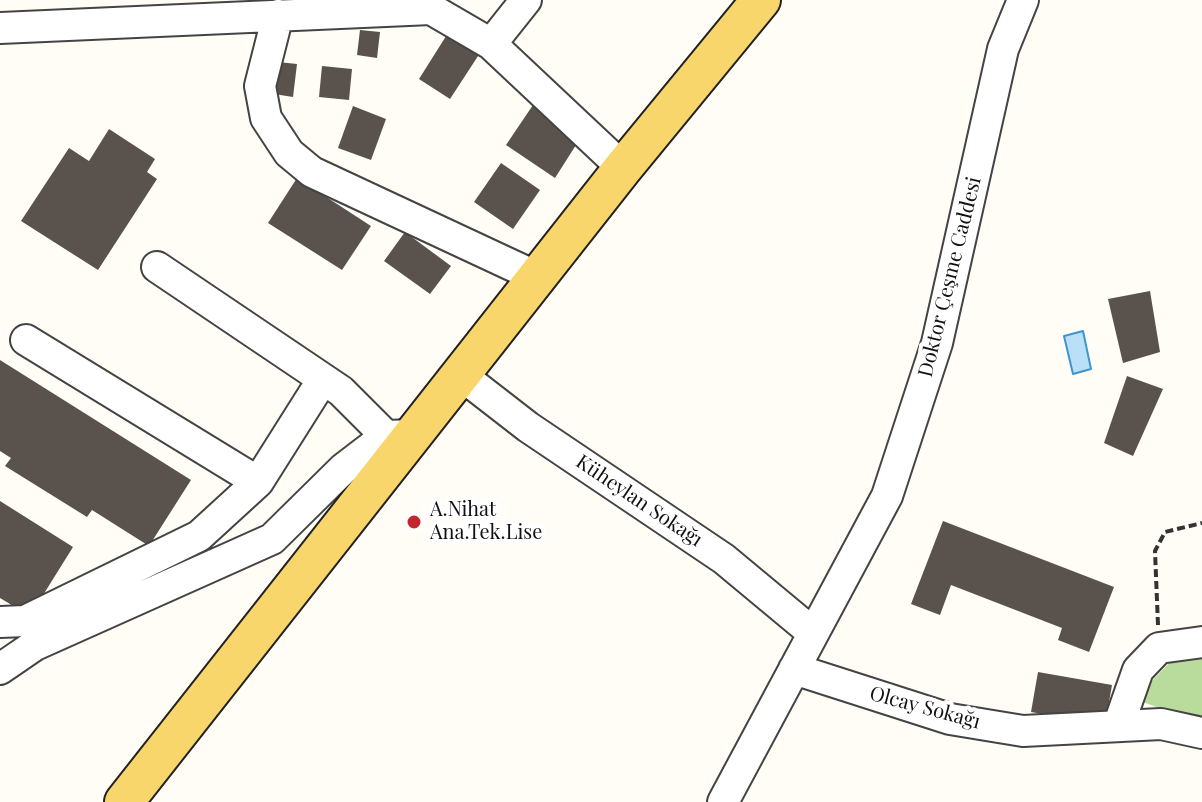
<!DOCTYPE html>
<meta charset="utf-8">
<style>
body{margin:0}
canvas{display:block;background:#fffdf5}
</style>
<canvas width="1202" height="802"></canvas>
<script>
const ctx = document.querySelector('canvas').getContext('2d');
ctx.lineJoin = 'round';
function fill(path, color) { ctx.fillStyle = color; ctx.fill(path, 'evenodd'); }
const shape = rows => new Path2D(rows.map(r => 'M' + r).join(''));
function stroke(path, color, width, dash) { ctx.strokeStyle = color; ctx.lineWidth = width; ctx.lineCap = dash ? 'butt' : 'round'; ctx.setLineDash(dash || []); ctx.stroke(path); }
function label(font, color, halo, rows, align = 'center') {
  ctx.font = font + ' "Playfair Display",serif'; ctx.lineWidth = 8; ctx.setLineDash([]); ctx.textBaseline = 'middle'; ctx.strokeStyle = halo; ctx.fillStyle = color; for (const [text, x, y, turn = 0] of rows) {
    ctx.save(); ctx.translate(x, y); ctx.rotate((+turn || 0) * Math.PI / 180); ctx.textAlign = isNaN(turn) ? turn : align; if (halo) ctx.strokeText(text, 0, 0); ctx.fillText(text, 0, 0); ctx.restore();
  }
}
const forest = shape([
 [1202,658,1202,750,1187,745,1167,711,1135,699,1172,660]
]);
const water = shape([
 [1083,331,1091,369,1073,374,1064,336,1083,331]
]);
const building = shape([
 [360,30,380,32,377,58,357,55],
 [448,33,480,53,450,99,419,79],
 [278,62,297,64,293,97,274,94],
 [322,66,352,69,349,100,319,97],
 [535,102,583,134,555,178,506,145],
 [353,106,386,119,371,160,338,148],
 [109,129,155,159,147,172,157,179,98,270,21,221,69,148,89,161],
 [501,163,540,190,513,229,474,202],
 [297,178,371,226,342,270,268,223],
 [405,232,451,266,430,294,384,261],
 [1150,291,1160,352,1123,363,1108,299],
 [0,360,191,480,149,546,92,510,87,517,5,466,11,458,0,451],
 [1127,376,1163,389,1133,456,1104,443],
 [0,501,73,547,30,616,0,598],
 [943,521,1114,587,1089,652,1058,640,1062,628,951,585,940,615,911,604],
 [1038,672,1112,685,1105,725,1031,712]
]);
const path = shape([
 [1158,625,1155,551,1165,532,1202,523]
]);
const minor = shape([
 [278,15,260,86,266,118,289,153,312,172,537,277],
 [0,28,431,9,491,44,623,168],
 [491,44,526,0],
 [157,267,341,391,386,436],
 [26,340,258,482],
 [461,375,528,427,724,559,813,633],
 [0,622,25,621,199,536,258,482,323,379],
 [0,669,35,645,272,539,343,469,386,436,413,435],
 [794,669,950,719,1023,731,1161,724,1202,733],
 [1119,724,1138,670,1159,648,1202,642],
 [723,802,887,496,937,343,1003,49,1023,0]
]);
const major = shape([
 [124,802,623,168,761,0]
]);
const markers = [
 [414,522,8,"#c4262e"]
];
const streetNames = [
 ["Doktor Çeşme Caddesi",950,277,-76],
 ["Küheylan Sokağı",639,501,34],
 ["Olcay Sokağı",925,708,15]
];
const poiNames = [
 ["A.Nihat",430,510],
 ["Ana.Tek.Lise",430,533]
];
fill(forest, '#b9dc9c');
fill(water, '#b9e0f7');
stroke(water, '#3f96cf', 2);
fill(building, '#5a524d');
stroke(minor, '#444', 34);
stroke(major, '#222', 42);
stroke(path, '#333', 4, [8, 4]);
stroke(minor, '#fff', 30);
stroke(major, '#f9d66b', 38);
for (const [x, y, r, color] of markers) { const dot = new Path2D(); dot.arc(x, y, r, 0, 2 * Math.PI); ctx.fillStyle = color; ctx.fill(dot); stroke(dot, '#fff', 3); }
label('20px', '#111', '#fff', streetNames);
label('20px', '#111', '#fff', poiNames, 'left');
</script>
